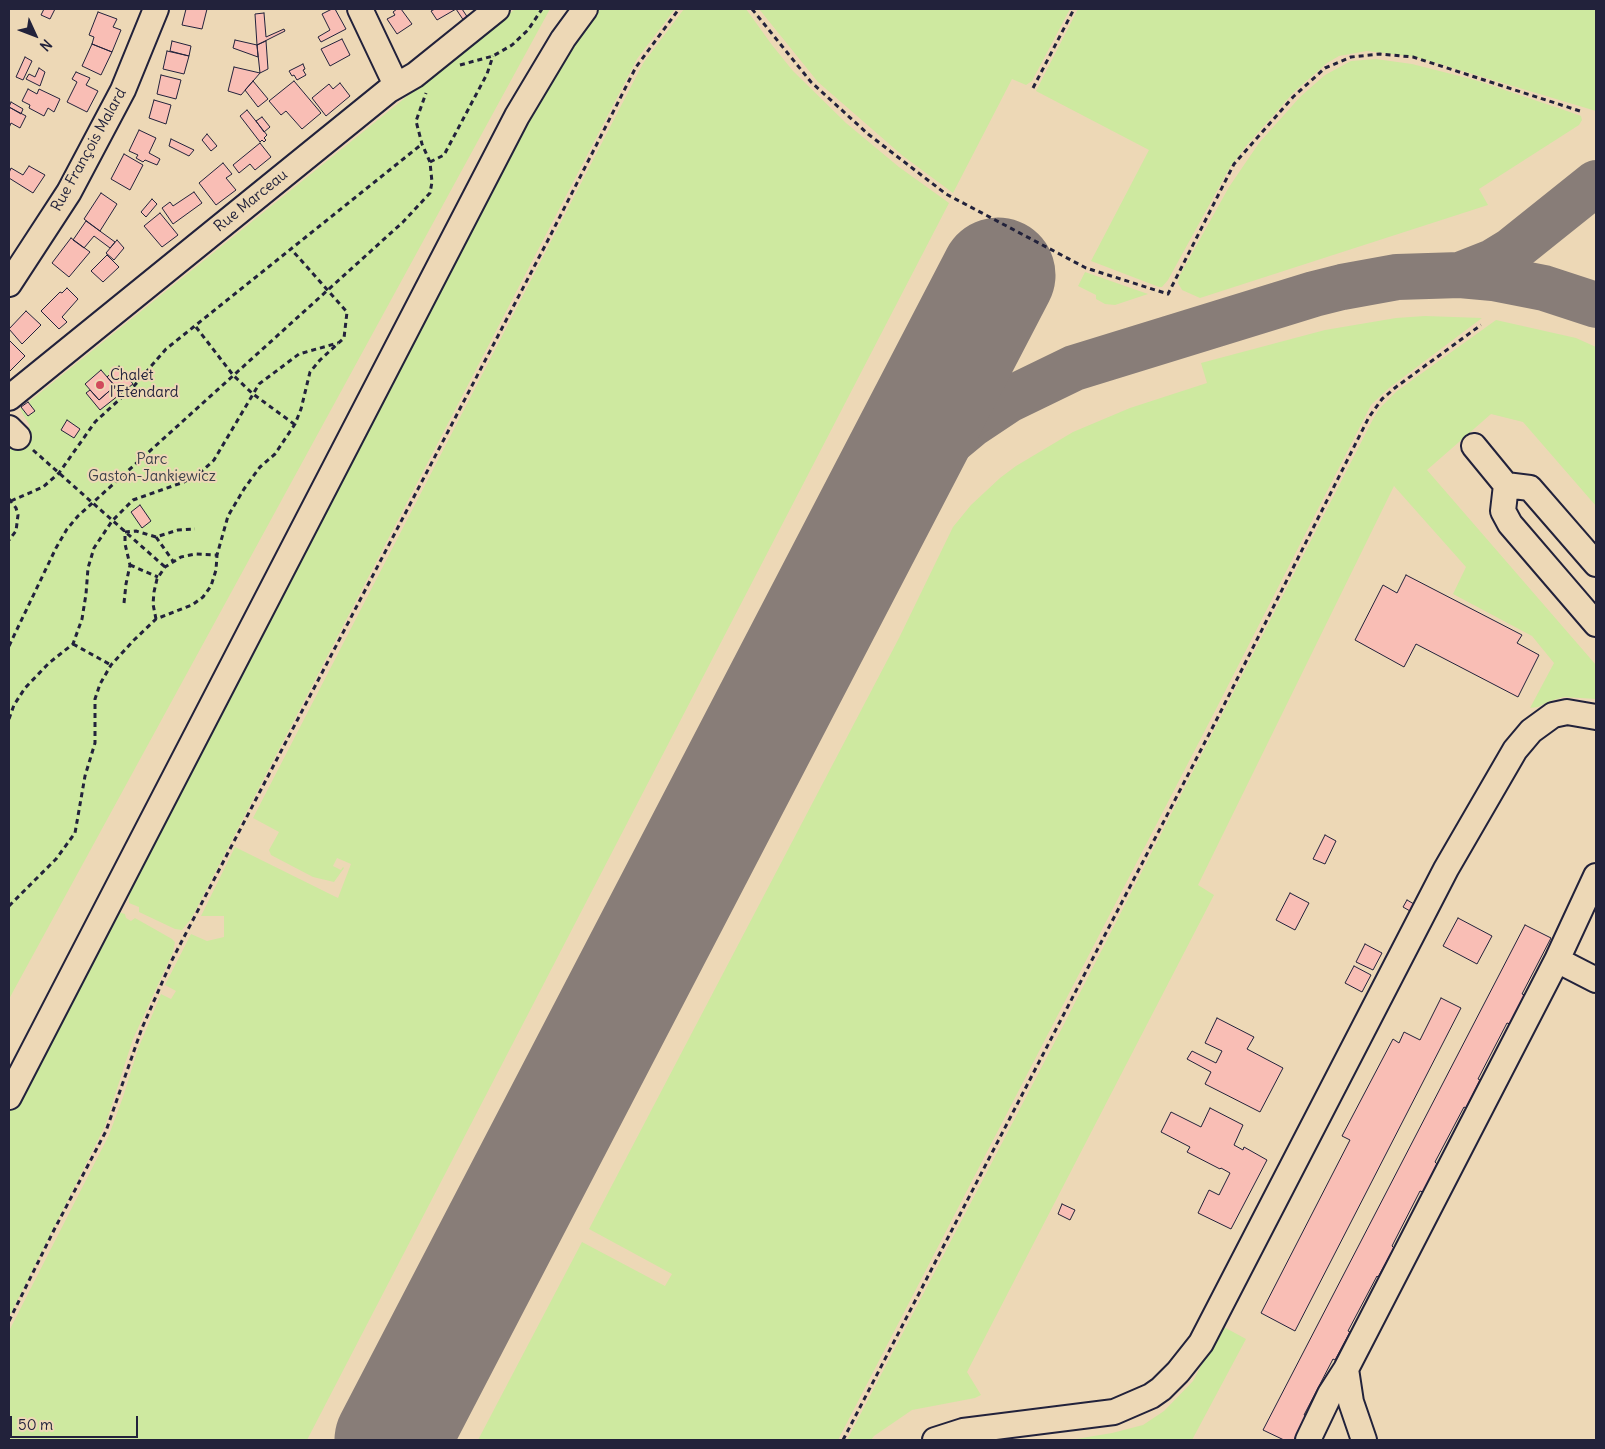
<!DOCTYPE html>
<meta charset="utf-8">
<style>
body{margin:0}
#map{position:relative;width:1605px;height:1449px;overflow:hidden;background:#edd8b6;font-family:Delius,sans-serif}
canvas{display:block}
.frame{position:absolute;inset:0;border:10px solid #22223b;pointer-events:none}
.north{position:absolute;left:10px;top:10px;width:50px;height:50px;-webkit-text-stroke:4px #edd8b6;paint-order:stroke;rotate:133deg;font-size:14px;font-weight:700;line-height:20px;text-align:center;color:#22223b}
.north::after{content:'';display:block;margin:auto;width:18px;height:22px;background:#22223b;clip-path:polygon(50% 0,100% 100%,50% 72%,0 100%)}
.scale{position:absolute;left:10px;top:1416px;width:128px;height:22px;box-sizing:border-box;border:2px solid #22223b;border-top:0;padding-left:6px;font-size:15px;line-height:18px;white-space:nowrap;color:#22223b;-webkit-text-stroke:4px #edd8b6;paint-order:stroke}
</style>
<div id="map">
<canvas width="1605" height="1449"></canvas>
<div class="frame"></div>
<div class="north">N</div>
<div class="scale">50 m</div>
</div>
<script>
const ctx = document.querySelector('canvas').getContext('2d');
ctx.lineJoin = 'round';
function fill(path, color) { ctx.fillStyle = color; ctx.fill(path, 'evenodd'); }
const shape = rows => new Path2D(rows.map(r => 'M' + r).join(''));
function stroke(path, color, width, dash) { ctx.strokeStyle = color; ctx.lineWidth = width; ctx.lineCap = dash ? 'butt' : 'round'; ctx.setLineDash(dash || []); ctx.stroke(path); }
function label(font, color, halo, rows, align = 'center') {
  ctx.font = font + ' Delius,sans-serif'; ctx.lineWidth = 4; ctx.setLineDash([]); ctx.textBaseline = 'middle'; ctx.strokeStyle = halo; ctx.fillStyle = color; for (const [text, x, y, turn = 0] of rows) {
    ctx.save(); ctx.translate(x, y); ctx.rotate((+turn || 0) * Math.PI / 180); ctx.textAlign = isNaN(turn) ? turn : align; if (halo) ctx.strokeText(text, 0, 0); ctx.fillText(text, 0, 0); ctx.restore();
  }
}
const green = shape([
 [515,9,550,9,9,999,9,448,30,426,20,409],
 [593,9,675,9,637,59,191,919,182,930,175,929,139,912,139,907,129,903,129,887,522,121],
 [684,9,746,9,772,45,793,71,846,123,899,167,949,203,307,1440,9,1440,9,1331,109,1135,123,1097,138,1049,161,994,171,999,176,991,165,985,191,934,207,941,224,937,224,916,201,916,235,847,338,898,351,864,337,858,333,866,341,870,343,867,344,868,334,882,313,877,271,855,269,850,279,832,253,818,638,73,644,62],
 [759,9,1070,9,1032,81,1026,85,1012,79,953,193,903,156,818,82],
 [1078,9,1596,9,1596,111,1416,57,1367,51,1339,56,1327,63,1294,92,1246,146,1230,167,1168,280,1162,287,1159,287,1091,261,1149,150,1036,91],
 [1376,59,1412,64,1475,80,1570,112,1581,116,1582,120,1579,125,1479,189,1488,205,1200,298,1182,290,1178,283,1180,275,1229,187,1259,143,1300,97,1325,75,1351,61],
 [1085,272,1148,294,1115,305,1105,304,1096,299,1096,295,1078,286],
 [1425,316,1482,318,1389,388,1371,405,1214,713,838,1440,478,1440,582,1242,665,1286,672,1274,589,1229,899,638,953,527,971,505,1000,478,1016,466,1073,432,1130,408,1207,383,1201,363,1325,330,1396,318],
 [1496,320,1576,338,1596,347,1596,506,1523,422,1491,414,1427,470,1596,665,1596,699,1564,697,1550,701,1538,707,1530,708,1554,663,1532,636,1453,594,1466,567,1394,486,1198,885,1214,895,967,1372,981,1395,975,1398,912,1410,874,1436,871,1440,847,1440,1061,1030,1372,421,1379,409,1397,391],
 [118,912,125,914,126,918,131,921,135,918,172,939,175,942,173,952,133,1039,105,1126,9,1317,9,1110,106,921],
 [1222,1326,1246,1339,1192,1440,1070,1440,1112,1433,1143,1425,1164,1411,1193,1381]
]);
const taxiway = shape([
 [1460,275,1493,262,1511,251,1596,183],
 [849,561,876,522,903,487,937,453,972,424,1008,400,1074,368,1314,294,1342,287,1397,277,1460,275,1493,278,1544,288,1596,305]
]);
const runway = shape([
 [392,1440,998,275]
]);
const building = shape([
 [44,9,55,9,50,19,41,15,44,9],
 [186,9,207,9,202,29,182,25,186,9],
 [332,9,335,9,346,29,321,42,318,37,330,30,322,14,332,9],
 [397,9,401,9,412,24,397,34,387,19,395,15,393,12,397,9],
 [435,9,462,9,468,18,464,21,456,9,437,20,431,11,435,9],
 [98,12,117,19,113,27,121,30,112,52,92,44,94,37,89,35,98,12],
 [264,13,266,37,284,29,285,31,257,45,255,14,264,13],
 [342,39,350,55,330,66,321,49,342,39],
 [235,40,257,45,258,57,233,48,235,40],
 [172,41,191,46,189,56,170,51,172,41],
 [266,41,268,69,260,73,257,45,266,41],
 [92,44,112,52,101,75,82,66,92,44],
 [167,51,189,56,184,74,163,69,167,51],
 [25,57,32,61,23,80,16,77,25,57],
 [303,64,305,69,303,70,306,75,297,80,294,75,292,76,289,71,303,64],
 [234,67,260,73,241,95,228,91,234,67],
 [39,68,45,72,40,86,26,79,29,74,35,77,39,68],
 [76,72,90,78,86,85,98,91,87,112,67,102,77,82,72,79,76,72],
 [161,75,181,80,176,99,157,94,161,75],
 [253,81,268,99,258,107,245,90,253,81],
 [294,81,321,113,302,129,286,111,281,115,269,101,294,81],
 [340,83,350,96,326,116,312,98,329,84,333,89,340,83],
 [28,89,37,94,39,89,60,99,54,112,48,108,44,116,29,108,30,105,22,101,28,89],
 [154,100,171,105,166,124,149,118,154,100],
 [11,102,23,109,21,114,9,107,11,102],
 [9,107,26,116,20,128,11,123,9,128,9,107],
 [247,110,267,135,264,138,266,140,264,142,262,140,260,142,240,116,247,110],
 [262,117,270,127,264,132,256,121,262,117],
 [139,130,156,138,149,153,160,159,157,165,145,160,143,162,136,158,138,155,129,151,139,130],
 [207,134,217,146,211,151,202,140,207,134],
 [171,139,194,150,189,156,169,146,171,139],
 [260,143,271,157,255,170,250,164,239,173,233,165,260,143],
 [124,154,143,165,130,190,111,179,124,154],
 [223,163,232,174,226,178,236,190,216,205,199,183,223,163],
 [29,166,45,175,33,193,9,178,9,173,11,168,23,175,29,166],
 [194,192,202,203,173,224,162,208,170,202,173,206,194,192],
 [101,193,117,204,100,231,84,219,101,193],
 [152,199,157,204,146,217,141,212,152,199],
 [160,213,178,235,162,247,144,226,160,213],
 [86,221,115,242,110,248,94,236,84,248,73,240,86,221],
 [71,238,90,252,69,277,52,263,71,238],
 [117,240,124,248,114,260,106,253,117,240],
 [107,255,119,267,103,282,91,271,107,255],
 [67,288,78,299,62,317,67,322,59,329,41,311,60,292,62,293,67,288],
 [26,311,41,325,22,344,9,329,26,311],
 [9,340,25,356,9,372,9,340],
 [119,366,133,384,100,410,86,393,90,390,99,400,115,386,107,377,119,366],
 [101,370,115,386,99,400,85,384,101,370],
 [28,402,35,411,28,416,21,407,28,402],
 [67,420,80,429,74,438,61,430,67,420],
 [140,505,151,521,142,528,131,512,140,505],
 [1406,575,1522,635,1517,643,1539,655,1518,697,1416,644,1404,667,1355,640,1383,585,1397,593,1406,575],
 [1325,835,1336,841,1325,864,1313,859,1325,835],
 [1290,893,1309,903,1295,930,1276,920,1290,893],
 [1407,900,1414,904,1410,911,1403,907,1407,900],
 [1458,918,1492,936,1477,964,1443,946,1458,918],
 [1525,925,1551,938,1522,994,1525,995,1510,1024,1507,1023,1478,1079,1480,1080,1466,1108,1464,1107,1435,1162,1437,1164,1423,1192,1420,1191,1392,1246,1394,1248,1378,1277,1377,1276,1348,1331,1350,1332,1335,1360,1333,1359,1304,1415,1306,1416,1294,1440,1284,1440,1263,1430,1525,925],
 [1365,944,1382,953,1373,970,1356,962,1365,944],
 [1354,966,1371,975,1362,992,1345,983,1354,966],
 [1441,998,1461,1008,1295,1331,1261,1313,1350,1140,1342,1136,1393,1039,1399,1043,1404,1032,1420,1040,1441,998],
 [1217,1018,1254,1037,1247,1049,1283,1068,1260,1112,1205,1084,1211,1072,1187,1059,1192,1051,1216,1063,1222,1051,1205,1043,1217,1018],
 [1210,1108,1243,1125,1234,1145,1243,1150,1244,1147,1267,1160,1231,1229,1198,1213,1209,1190,1219,1195,1230,1173,1221,1168,1220,1169,1187,1152,1190,1147,1161,1132,1171,1112,1201,1127,1210,1108],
 [1062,1204,1075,1210,1070,1220,1058,1214,1062,1204]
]);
const path = shape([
 [752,9,811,82,868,134,946,194,1086,268,1168,294,1234,164,1293,97,1325,68,1351,57,1380,54,1413,57,1583,112],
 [460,65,493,56,512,45,528,30,542,9],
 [1033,88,1074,9],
 [430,162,444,155,487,74,493,56],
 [196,327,233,375,253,394,294,424],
 [33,450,165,567],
 [9,499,16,508,18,515,16,531,9,540],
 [11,501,43,487,59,473,95,422,134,386,166,349,422,144],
 [156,537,173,561],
 [130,565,158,577],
 [124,603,126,584,130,565,125,544,125,532,136,531,156,537,178,530,195,529],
 [156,619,153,604,154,592,157,579,165,567,181,557,195,554,217,555,228,516,244,489,260,467,275,454,295,424,301,409,310,372,320,360,344,338,347,312,291,249],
 [73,644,111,665],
 [9,646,56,548,67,529,78,516,403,222,430,193,432,182,430,162,422,144,416,121,426,93],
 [9,719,14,705,25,688,49,663,73,644,82,619,86,594,88,568,94,548,112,521,133,500,184,482,200,473,214,460,259,384,299,354,338,343],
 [9,906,56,859,75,833,85,776,95,743,95,699,100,684,111,665,134,640,156,619,192,605,203,597,211,586,216,570,217,555],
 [9,1321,54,1230,106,1131,142,1028,172,960,547,242,636,67,679,9],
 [843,1440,1219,715,1369,417,1382,399,1396,387,1481,325]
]);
const minor = shape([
 [360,9,396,85],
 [9,284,69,192,123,90,156,9],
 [9,398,389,90,415,75,497,9],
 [9,428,18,437],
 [1474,446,1506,485],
 [1596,564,1530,488,1506,485,1503,511,1510,524,1596,624],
 [1557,960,1596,980],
 [9,1097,517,116,563,39,585,9],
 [1346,1369,1351,1402,1364,1440],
 [935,1440,963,1431,1114,1412,1151,1396,1161,1389,1178,1372,1201,1343,1446,869,1515,750,1531,731,1553,715,1567,712,1596,717],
 [1308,1440,1330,1394,1346,1369,1557,960,1596,876]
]);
const markers = [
 [100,385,5,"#d1495b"]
];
const streetNames = [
 ["Rue François Malard",89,150,-61],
 ["Rue Marceau",251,201,-39]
];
const poiNames = [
 ["Chalet",110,376],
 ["l'Etendard",110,393]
];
const parkNames = [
 ["Parc",152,460],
 ["Gaston-Jankiewicz",152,477]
];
fill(green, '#cee9a0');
stroke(taxiway, '#887d78', 46);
stroke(runway, '#887d78', 115);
fill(building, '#f9beb5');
stroke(building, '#22223b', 1);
stroke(minor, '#22223b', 28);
stroke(path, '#22223b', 3, [5, 4]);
stroke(minor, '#edd8b6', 24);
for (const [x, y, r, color] of markers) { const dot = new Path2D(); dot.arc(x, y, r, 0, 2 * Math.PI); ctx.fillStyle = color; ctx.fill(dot); stroke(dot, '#edd8b6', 2); }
label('15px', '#22223b', '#edd8b6', streetNames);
label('15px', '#22223b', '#edd8b6', poiNames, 'left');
label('15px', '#3c404a', '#edd8b6', parkNames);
</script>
